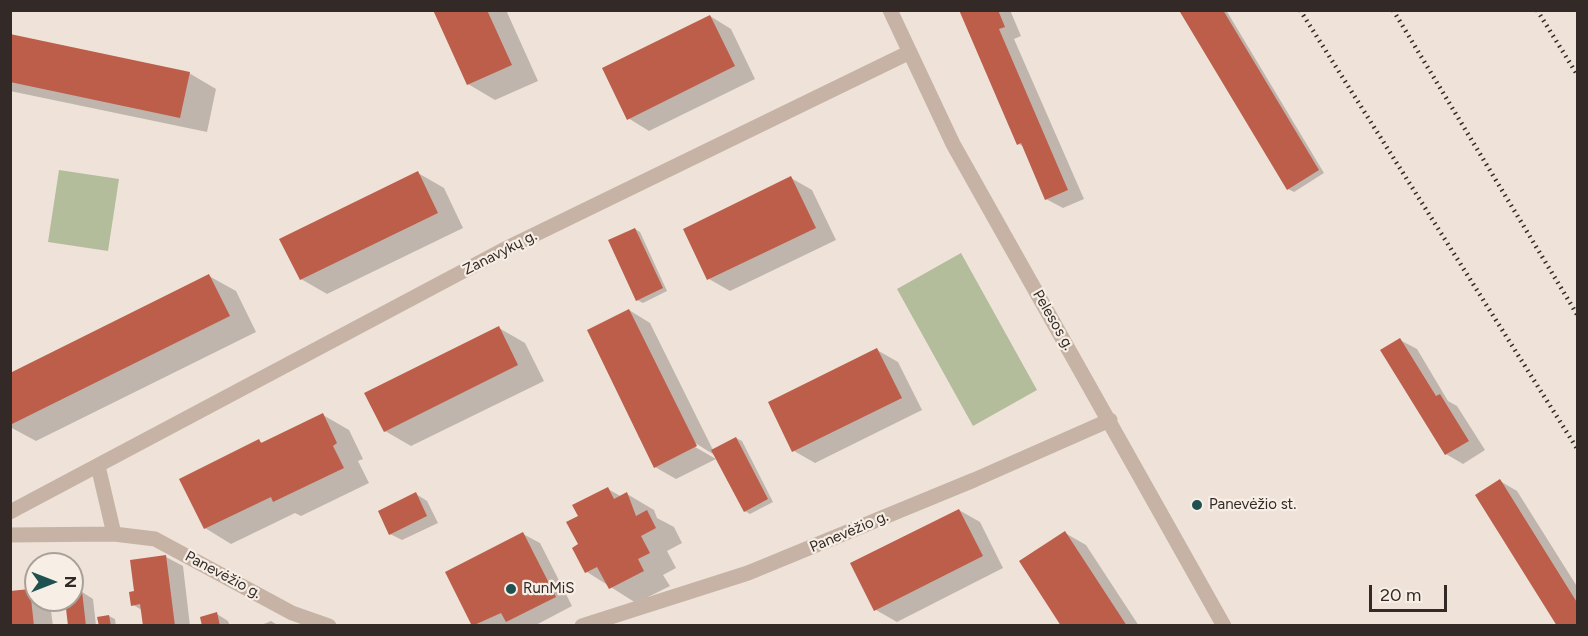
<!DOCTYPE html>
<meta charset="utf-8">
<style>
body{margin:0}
#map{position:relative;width:1588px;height:636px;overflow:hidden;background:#efe3d9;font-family:Figtree,sans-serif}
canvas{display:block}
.frame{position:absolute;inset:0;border:12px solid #332a27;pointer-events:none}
.north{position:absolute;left:24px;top:552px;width:60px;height:60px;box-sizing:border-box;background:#f7eee5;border:2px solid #a9a099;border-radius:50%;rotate:90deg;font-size:16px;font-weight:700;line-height:24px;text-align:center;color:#332a27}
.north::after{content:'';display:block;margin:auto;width:21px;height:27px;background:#205151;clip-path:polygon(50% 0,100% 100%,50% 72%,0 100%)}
.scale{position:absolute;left:1369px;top:585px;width:78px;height:27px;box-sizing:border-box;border:3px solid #332a27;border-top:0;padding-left:8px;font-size:18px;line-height:21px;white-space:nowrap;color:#332a27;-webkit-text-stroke:4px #f7eee5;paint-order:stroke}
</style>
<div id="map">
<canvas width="1588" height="636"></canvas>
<div class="frame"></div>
<div class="north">N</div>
<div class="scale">20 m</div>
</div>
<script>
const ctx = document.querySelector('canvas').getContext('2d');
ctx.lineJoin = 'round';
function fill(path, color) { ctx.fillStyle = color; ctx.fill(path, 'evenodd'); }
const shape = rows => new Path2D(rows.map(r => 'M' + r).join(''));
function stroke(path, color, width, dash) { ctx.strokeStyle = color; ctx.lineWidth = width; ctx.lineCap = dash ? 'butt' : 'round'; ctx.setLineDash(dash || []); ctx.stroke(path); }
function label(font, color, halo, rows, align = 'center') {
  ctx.font = font + ' Figtree,sans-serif'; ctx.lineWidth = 4.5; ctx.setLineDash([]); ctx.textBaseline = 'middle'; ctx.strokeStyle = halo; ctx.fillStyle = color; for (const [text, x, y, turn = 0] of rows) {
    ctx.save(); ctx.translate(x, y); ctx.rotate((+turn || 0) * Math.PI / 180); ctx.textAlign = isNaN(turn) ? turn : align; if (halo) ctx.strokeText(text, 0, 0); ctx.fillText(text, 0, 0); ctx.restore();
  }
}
const green = shape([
 [59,170,119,179,108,251,48,242],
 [961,253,1037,390,973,426,897,289]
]);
const shadow = shape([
 [435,10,506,10,538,81,495,100,468,84],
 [961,10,1010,10,1021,36,1014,39,1084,199,1063,208,1046,199,1024,147,1019,144],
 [1185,10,1226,10,1324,173,1294,192,1288,189],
 [710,16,731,29,755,79,649,131,628,118],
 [10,36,189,73,216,89,207,132,10,91],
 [418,173,444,188,463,228,327,294,301,279],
 [791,178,812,190,836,240,730,291,709,279],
 [635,229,640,232,667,291,643,303,637,300],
 [209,276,236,291,256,332,36,441,10,427,10,374],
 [629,310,650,323,713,450,736,438,742,441,773,502,750,514,745,511,716,456,692,441,690,444,716,459,676,479,655,467],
 [499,328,525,343,544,381,411,446,385,431],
 [1400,340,1417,349,1448,401,1457,406,1485,450,1463,464,1446,454,1382,351],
 [877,350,898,362,922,410,815,463,794,451],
 [323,415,349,430,363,459,358,461,369,483,301,516,295,513,231,544,205,528,259,441,264,444],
 [1500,481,1517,491,1578,588,1578,626],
 [608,489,622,497,627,494,654,510,657,518,674,527,682,543,667,551,676,568,663,575,670,586,636,603,587,572,580,545,580,517],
 [416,494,427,501,438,523,402,540,390,534],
 [959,510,980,522,1003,568,897,622,876,610],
 [1065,533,1086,545,1139,626,1063,626],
 [523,534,540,543,572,606,534,626,473,626,447,573],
 [166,557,183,566,190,626,144,626,142,610,133,605,136,593],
 [29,591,36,595,36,600,50,603,53,626,10,626],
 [82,592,93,599,96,626,70,626,67,600,72,600,72,594],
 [217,614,228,621,230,626,203,626],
 [109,616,115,619,116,626,100,626],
 [271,621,279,626,259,626]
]);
const building = shape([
 [433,10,487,10,512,65,467,85],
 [959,10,998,10,1005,27,999,29,1068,190,1045,200,1021,143,1017,145],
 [1182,10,1223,10,1319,170,1287,190,1180,12],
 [710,15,735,66,627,120,602,68],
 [10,34,190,72,180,118,10,82],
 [418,171,438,213,300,280,279,239],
 [791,176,816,228,707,280,683,229],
 [635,228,663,288,636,301,608,240],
 [209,274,230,316,10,425,10,373],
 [629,309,697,446,654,468,587,330],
 [499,326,518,365,384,432,364,393],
 [1400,338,1436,396,1440,394,1469,441,1445,455,1380,350],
 [877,348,902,398,792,452,768,402],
 [323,413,337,443,333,446,344,468,273,502,271,497,204,529,179,479,259,439,261,443],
 [736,437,768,499,744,512,711,450],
 [1500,479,1578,604,1578,626,1557,626,1475,495],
 [608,487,614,499,627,492,636,516,647,510,656,528,641,536,650,553,638,559,644,571,609,589,597,567,585,573,572,548,578,544,566,522,578,516,572,505],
 [416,492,427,516,389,535,378,511],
 [959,509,983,556,874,611,850,563],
 [1065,531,1127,626,1061,626,1019,561],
 [523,532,556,597,506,622,501,613,472,626,445,572],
 [166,555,175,626,143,626,140,604,131,606,129,592,134,591,130,560],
 [30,589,34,626,10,626,10,591],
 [82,591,86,626,68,626,65,600,72,600,72,592],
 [217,612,220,626,202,626,200,617],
 [109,615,111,626,99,626,97,617]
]);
const minor = shape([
 [890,10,953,144,1224,626],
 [98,466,114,534],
 [10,512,503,250,908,53],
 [10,535,114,534,155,539,292,613,329,626],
 [582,626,748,573,974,480,1110,420]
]);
const rail = shape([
 [1300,10,1578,450],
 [1393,10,1578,316],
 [1537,10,1578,76]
]);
const markers = [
 [1197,505,6,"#205151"],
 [511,589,6,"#205151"]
];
const streetNames = [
 ["Zanavykų g.",500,253,-27],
 ["Pelesos g.",1053,320,60],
 ["Panevėžio g.",849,532,-23],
 ["Panevėžio g.",223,575,28]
];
const poiNames = [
 ["Panevėžio st.",1209,505],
 ["RunMiS",523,589]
];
fill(green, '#b3bd9b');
fill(shadow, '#0003');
fill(building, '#bc5e4a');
stroke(minor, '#c6b3a6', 15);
stroke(rail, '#332a27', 4.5, [1.5, 4.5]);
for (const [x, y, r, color] of markers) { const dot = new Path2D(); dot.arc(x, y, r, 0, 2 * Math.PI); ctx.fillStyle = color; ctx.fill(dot); stroke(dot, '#f7eee5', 2); }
label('15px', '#332a27', '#f7eee5', streetNames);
label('15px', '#332a27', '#f7eee5', poiNames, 'left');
</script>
